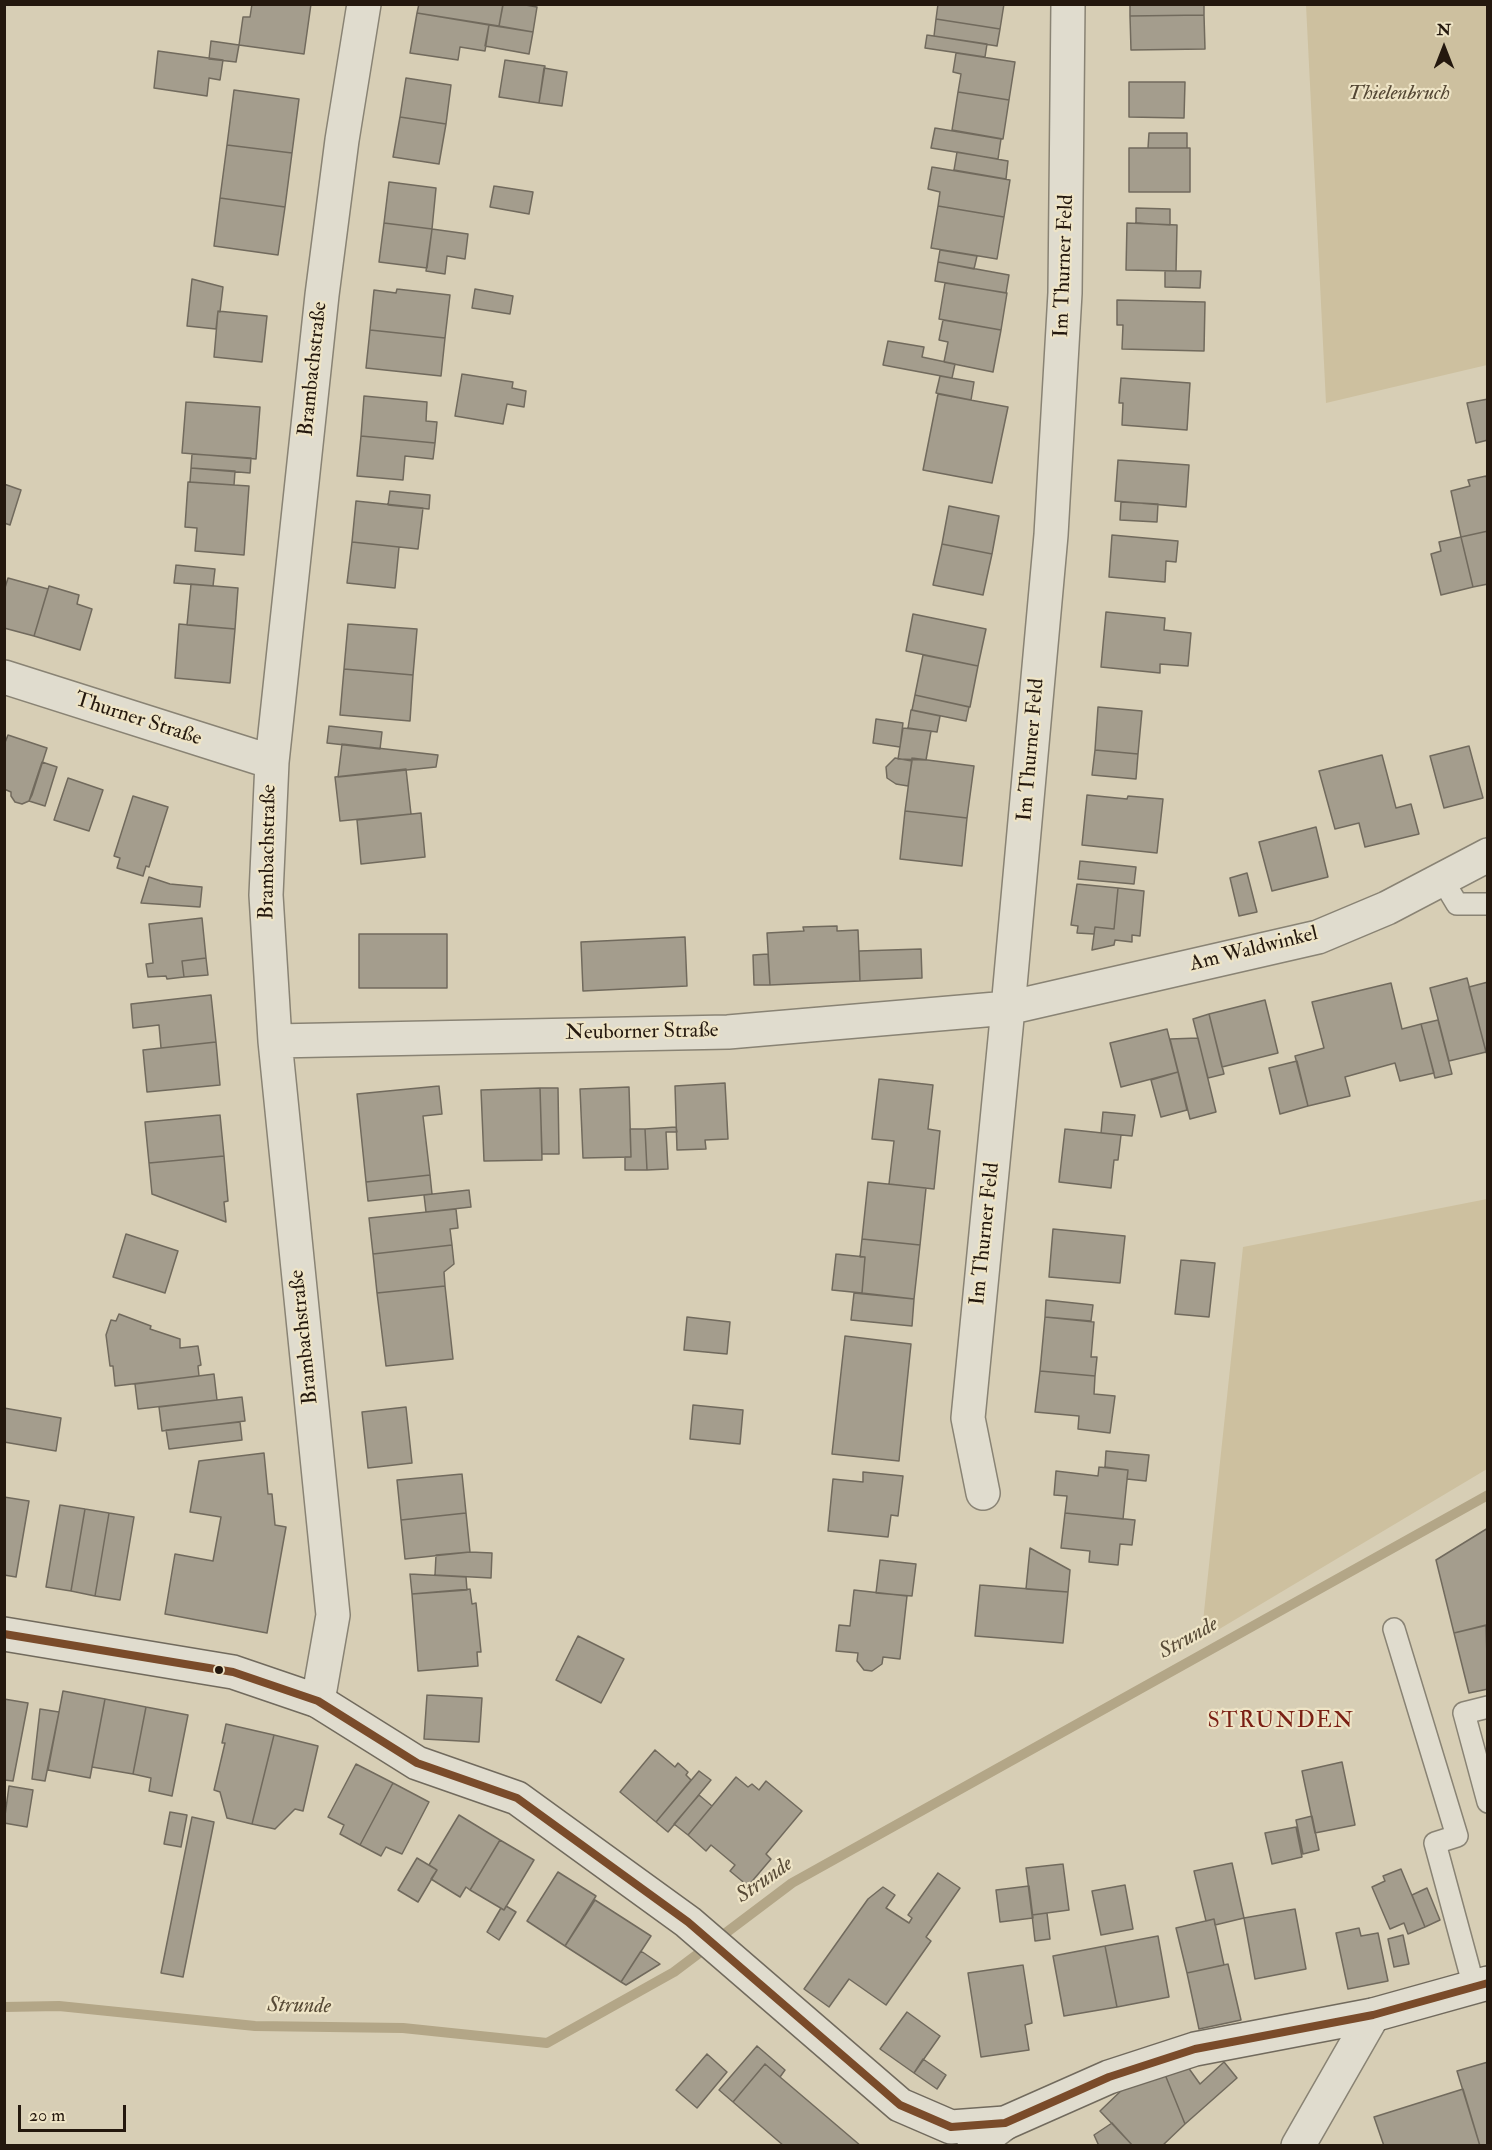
<!DOCTYPE html>
<meta charset="utf-8">
<style>
body{margin:0}
#map{position:relative;width:1492px;height:2150px;overflow:hidden;background:#d7ceb5;font-family:"IM FELL Double Pica",serif}
canvas{display:block}
.frame{position:absolute;inset:0;border:6px solid #24180e;pointer-events:none}
.north{position:absolute;left:1414px;top:18px;width:60px;height:60px;-webkit-text-stroke:4px #eee4c6;paint-order:stroke;rotate:0deg;font-size:16px;font-weight:700;line-height:24px;text-align:center;color:#24180e}
.north::after{content:'';display:block;margin:auto;width:21px;height:27px;background:#24180e;clip-path:polygon(50% 0,100% 100%,50% 72%,0 100%)}
.scale{position:absolute;left:18px;top:2105px;width:108px;height:27px;box-sizing:border-box;border:3px solid #24180e;border-top:0;padding-left:8px;font-size:18px;line-height:21px;white-space:nowrap;color:#24180e;-webkit-text-stroke:4px #eee4c6;paint-order:stroke}
</style>
<div id="map">
<canvas width="1492" height="2150"></canvas>
<div class="frame"></div>
<div class="north">N</div>
<div class="scale">20 m</div>
</div>
<script>
const ctx = document.querySelector('canvas').getContext('2d');
ctx.lineJoin = 'round';
function fill(path, color) { ctx.fillStyle = color; ctx.fill(path, 'evenodd'); }
const shape = rows => new Path2D(rows.map(r => 'M' + r).join(''));
function stroke(path, color, width, dash) { ctx.strokeStyle = color; ctx.lineWidth = width; ctx.lineCap = dash ? 'butt' : 'round'; ctx.setLineDash(dash || []); ctx.stroke(path); }
function label(font, color, halo, rows, align = 'center') {
  ctx.font = font + ' "IM FELL Double Pica",serif'; ctx.lineWidth = 4.5; ctx.setLineDash([]); ctx.textBaseline = 'middle'; ctx.strokeStyle = halo; ctx.fillStyle = color; for (const [text, x, y, turn = 0] of rows) {
    ctx.save(); ctx.translate(x, y); ctx.rotate((+turn || 0) * Math.PI / 180); ctx.textAlign = isNaN(turn) ? turn : align; if (halo) ctx.strokeText(text, 0, 0); ctx.fillText(text, 0, 0); ctx.restore();
  }
}
const green = shape([
 [1306,5,1487,5,1487,365,1326,403],
 [1487,1199,1487,1469,1201,1640,1243,1247]
]);
const stream = shape([
 [4,2007,59,2006,255,2026,403,2028,547,2043,674,1972,792,1883,1488,1495]
]);
const building = shape([
 [252,4,311,4,304,54,239,45,243,17,250,17,252,4],
 [419,4,501,4,503,5,499,26,417,13,419,4],
 [520,4,537,7,533,32,499,26,503,4,520,4],
 [938,4,1004,4,1000,29,936,19,938,4],
 [1130,4,1204,4,1204,15,1130,16,1130,4],
 [417,13,489,25,485,51,460,47,458,60,410,53,417,13],
 [1204,15,1205,49,1131,50,1130,16,1204,15],
 [936,19,1000,29,997,46,934,36,936,19],
 [489,25,533,32,529,54,485,46,489,25],
 [927,35,987,44,985,57,925,48,927,35],
 [211,41,239,45,236,62,209,59,211,41],
 [158,51,223,60,220,80,209,78,207,96,154,88,158,51],
 [956,53,1015,62,1009,100,958,92,961,74,953,72,956,53],
 [505,60,545,66,539,103,499,97,505,60],
 [544,68,567,72,562,106,539,103,544,68],
 [406,78,451,85,446,124,400,117,406,78],
 [1129,82,1185,82,1184,118,1129,117,1129,82],
 [234,90,299,99,292,153,227,145,234,90],
 [958,92,1009,100,1003,139,952,130,958,92],
 [400,117,446,124,439,164,393,157,400,117],
 [935,128,1001,139,998,159,931,148,935,128],
 [1149,133,1187,133,1187,148,1148,148,1149,133],
 [227,145,292,153,285,207,220,198,227,145],
 [1129,148,1190,148,1190,192,1129,192,1129,148],
 [957,152,1008,161,1006,179,954,170,957,152],
 [932,167,1010,180,1004,217,938,206,940,192,928,189,932,167],
 [389,182,436,188,432,229,384,223,389,182],
 [494,186,533,192,529,214,490,207,494,186],
 [220,198,285,207,278,255,214,246,220,198],
 [938,206,1004,217,997,259,931,248,938,206],
 [1136,208,1170,209,1170,225,1136,223,1136,208],
 [384,223,432,229,427,268,379,262,384,223],
 [1127,223,1177,225,1176,271,1126,270,1127,223],
 [432,229,468,234,465,259,447,256,445,274,426,271,432,229],
 [940,250,977,256,974,269,938,262,940,250],
 [938,262,1009,275,1006,293,935,281,938,262],
 [1165,271,1201,271,1200,288,1165,287,1165,271],
 [192,279,223,287,220,312,218,311,216,329,187,326,192,279],
 [945,283,1007,293,1001,330,939,319,945,283],
 [397,289,450,295,445,338,370,330,374,290,396,293,397,289],
 [475,289,513,296,510,314,472,308,475,289],
 [1117,300,1205,302,1204,351,1122,349,1123,325,1117,325,1117,300],
 [218,311,267,316,262,362,214,357,218,311],
 [943,320,1001,330,993,372,944,362,948,342,939,340,943,320],
 [370,330,445,338,441,376,366,368,370,330],
 [888,341,924,347,922,357,955,364,952,378,883,365,888,341],
 [462,374,513,382,512,388,526,391,524,407,507,404,503,424,455,416,462,374],
 [940,376,974,382,971,400,936,393,940,376],
 [1121,378,1190,383,1187,430,1122,425,1123,403,1119,403,1121,378],
 [938,394,1008,407,992,483,923,470,938,394],
 [364,396,427,402,426,421,437,422,435,443,361,436,364,396],
 [1488,399,1488,440,1476,443,1467,403,1488,399],
 [186,402,260,407,256,459,182,453,186,402],
 [361,436,435,443,433,459,405,456,403,480,357,476,361,436],
 [192,454,251,458,250,473,191,468,192,454],
 [1118,460,1189,465,1186,507,1115,501,1118,460],
 [191,468,235,471,234,485,190,482,191,468],
 [1486,476,1488,482,1488,531,1461,537,1451,491,1470,486,1468,480,1486,476],
 [188,482,249,486,244,555,195,551,197,528,185,527,188,482],
 [4,484,21,490,10,525,4,523,4,484],
 [390,491,430,495,429,509,388,505,390,491],
 [356,501,423,508,418,549,352,542,356,501],
 [1121,502,1158,504,1157,522,1120,520,1121,502],
 [949,506,999,516,992,554,942,544,949,506],
 [1488,531,1488,584,1473,587,1461,537,1488,531],
 [1112,535,1178,541,1176,562,1166,561,1165,582,1109,577,1112,535],
 [1461,537,1473,587,1441,595,1431,554,1441,551,1439,542,1461,537],
 [352,542,399,547,395,588,347,583,352,542],
 [942,544,992,554,983,595,933,585,942,544],
 [176,565,215,569,213,586,174,583,176,565],
 [8,578,48,589,34,636,4,628,4,591,8,578],
 [191,584,238,588,235,629,187,625,191,584],
 [49,586,79,595,77,604,92,609,80,650,34,636,49,586],
 [1106,612,1165,618,1164,630,1191,633,1188,666,1160,664,1160,673,1101,667,1106,612],
 [913,614,986,629,978,666,906,651,913,614],
 [179,624,235,629,230,683,175,678,179,624],
 [348,624,417,629,413,675,344,669,348,624],
 [923,655,978,666,970,707,915,695,923,655],
 [344,669,413,675,410,721,340,715,344,669],
 [915,695,969,707,966,721,912,710,915,695],
 [1098,707,1142,711,1138,754,1095,750,1098,707],
 [911,710,940,716,937,732,908,728,911,710],
 [876,719,903,723,900,747,873,743,876,719],
 [329,726,382,732,380,749,327,743,329,726],
 [903,728,931,731,926,760,898,759,903,728],
 [8,735,47,748,32,795,29,801,22,804,15,802,11,796,11,792,4,789,4,745,8,735],
 [342,744,438,755,436,767,338,777,342,744],
 [1469,746,1483,798,1444,808,1430,756,1469,746],
 [1095,750,1138,754,1136,779,1092,775,1095,750],
 [1382,755,1396,808,1411,804,1419,834,1365,847,1359,823,1335,829,1319,771,1382,755],
 [895,758,912,761,908,786,896,784,887,778,886,767,895,758],
 [912,758,974,766,967,818,905,811,912,758],
 [42,762,57,767,45,806,29,801,42,762],
 [406,769,411,814,340,821,335,777,406,769],
 [68,778,103,790,89,831,54,820,68,778],
 [1087,795,1127,799,1128,796,1163,799,1157,853,1082,845,1087,795],
 [133,796,168,807,149,867,146,866,143,876,117,868,120,858,114,856,133,796],
 [905,811,967,818,962,866,900,859,905,811],
 [421,813,425,857,361,864,357,820,421,813],
 [1316,827,1328,877,1272,891,1259,842,1316,827],
 [1080,861,1136,867,1134,884,1078,879,1080,861],
 [1247,873,1257,912,1239,916,1230,878,1247,873],
 [149,877,170,884,202,887,200,907,141,903,149,877],
 [1077,884,1118,888,1114,929,1095,927,1094,934,1077,933,1078,926,1071,925,1077,884],
 [1118,888,1144,891,1140,936,1132,935,1132,942,1115,940,1114,945,1092,950,1095,927,1114,929,1118,888],
 [202,918,206,958,182,961,184,977,167,979,166,976,148,977,146,964,153,963,149,924,202,918],
 [837,926,837,931,858,930,860,981,770,985,767,933,804,931,803,927,837,926],
 [359,934,447,934,447,988,359,988,359,934],
 [685,937,687,986,583,991,581,942,685,937],
 [921,949,922,978,860,981,859,951,921,949],
 [768,954,770,985,754,985,753,955,768,954],
 [206,958,208,975,184,977,182,961,206,958],
 [1467,978,1486,1052,1449,1061,1430,988,1467,978],
 [1488,982,1488,1059,1469,987,1488,982],
 [1391,983,1402,1029,1421,1024,1434,1073,1400,1081,1395,1063,1345,1077,1350,1096,1308,1106,1295,1056,1324,1048,1312,1002,1391,983],
 [211,995,216,1042,161,1048,159,1025,133,1028,131,1004,211,995],
 [1265,1000,1278,1053,1222,1067,1209,1014,1265,1000],
 [1209,1014,1224,1074,1208,1078,1193,1019,1209,1014],
 [1438,1020,1452,1074,1435,1078,1421,1024,1438,1020],
 [1167,1029,1178,1072,1121,1087,1110,1043,1167,1029],
 [1198,1038,1216,1112,1190,1119,1170,1039,1198,1038],
 [216,1042,220,1085,147,1092,143,1050,216,1042],
 [1297,1061,1308,1106,1280,1114,1269,1068,1297,1061],
 [1178,1072,1187,1110,1161,1117,1151,1080,1178,1072],
 [879,1079,933,1085,928,1129,940,1131,934,1189,889,1184,894,1141,872,1139,879,1079],
 [725,1083,728,1139,705,1140,706,1149,677,1150,675,1086,725,1083],
 [439,1086,442,1114,423,1116,430,1175,366,1182,357,1094,439,1086],
 [629,1087,631,1157,583,1158,580,1089,629,1087],
 [540,1088,558,1088,559,1154,542,1154,540,1088],
 [540,1088,542,1160,484,1161,481,1090,540,1088],
 [1103,1112,1135,1115,1132,1136,1101,1133,1103,1112],
 [220,1115,224,1156,149,1163,145,1122,220,1115],
 [676,1127,677,1132,666,1132,668,1169,647,1170,645,1129,676,1127],
 [630,1129,645,1129,647,1170,625,1170,625,1157,631,1157,630,1129],
 [1065,1129,1121,1135,1118,1160,1114,1160,1111,1188,1059,1182,1065,1129],
 [224,1156,228,1201,224,1202,226,1222,152,1194,149,1163,224,1156],
 [430,1175,432,1194,368,1201,366,1182,430,1175],
 [868,1182,926,1188,920,1245,862,1239,868,1182],
 [469,1190,471,1207,426,1212,424,1195,469,1190],
 [456,1209,458,1228,450,1229,452,1245,373,1254,369,1218,456,1209],
 [1053,1229,1125,1236,1120,1283,1049,1277,1053,1229],
 [126,1234,178,1251,165,1293,113,1277,126,1234],
 [862,1239,920,1245,914,1299,862,1293,865,1257,860,1257,862,1239],
 [452,1245,454,1264,444,1272,445,1286,377,1293,373,1254,452,1245],
 [836,1254,865,1257,862,1293,832,1290,836,1254],
 [1181,1260,1215,1263,1209,1317,1175,1314,1181,1260],
 [445,1286,453,1359,386,1366,377,1293,445,1286],
 [854,1293,914,1299,912,1326,851,1320,854,1293],
 [1046,1300,1093,1305,1091,1321,1045,1317,1046,1300],
 [119,1314,151,1326,150,1329,180,1339,180,1348,198,1346,201,1365,198,1366,199,1376,115,1386,113,1366,110,1366,106,1335,111,1320,116,1321,119,1314],
 [687,1317,730,1322,727,1354,684,1350,687,1317],
 [1045,1317,1094,1322,1091,1357,1097,1357,1095,1376,1040,1371,1045,1317],
 [845,1336,911,1344,899,1461,832,1454,845,1336],
 [1040,1371,1095,1376,1094,1394,1115,1396,1110,1433,1078,1429,1079,1416,1035,1412,1040,1371],
 [214,1374,217,1400,138,1409,135,1384,214,1374],
 [242,1397,245,1421,162,1431,159,1407,242,1397],
 [693,1405,743,1410,740,1444,690,1439,693,1405],
 [406,1407,412,1463,368,1468,362,1412,406,1407],
 [4,1408,61,1418,56,1451,4,1442,4,1408],
 [240,1422,242,1440,169,1449,166,1430,240,1422],
 [1106,1451,1149,1455,1146,1481,1127,1479,1128,1470,1105,1467,1106,1451],
 [264,1453,268,1494,272,1494,275,1525,286,1527,267,1633,165,1614,175,1554,213,1561,221,1517,190,1512,199,1461,264,1453],
 [1099,1467,1128,1470,1123,1519,1065,1513,1067,1496,1054,1495,1056,1471,1098,1476,1099,1467],
 [863,1472,903,1476,898,1516,891,1515,888,1537,828,1531,833,1479,863,1482,863,1472],
 [462,1474,466,1513,401,1520,397,1480,462,1474],
 [4,1497,29,1501,16,1577,4,1575,4,1497],
 [60,1505,85,1509,71,1591,46,1587,60,1505],
 [85,1509,109,1513,95,1596,71,1591,85,1509],
 [109,1513,134,1517,120,1600,95,1596,109,1513],
 [466,1513,470,1552,405,1559,401,1520,466,1513],
 [1065,1513,1135,1520,1132,1545,1120,1544,1118,1565,1089,1562,1090,1551,1061,1548,1065,1513],
 [1488,1528,1488,1625,1454,1633,1436,1560,1488,1528],
 [1030,1548,1070,1570,1068,1592,1026,1589,1030,1548],
 [470,1552,492,1553,491,1578,435,1575,436,1555,470,1552],
 [880,1560,916,1564,912,1596,876,1593,880,1560],
 [410,1574,466,1577,467,1590,412,1594,410,1574],
 [980,1585,1068,1592,1063,1643,975,1636,980,1585],
 [470,1589,472,1604,476,1603,481,1652,477,1652,478,1666,418,1671,412,1594,470,1589],
 [854,1590,907,1596,900,1659,883,1657,882,1664,872,1671,864,1670,857,1661,858,1653,836,1651,839,1625,850,1626,854,1590],
 [1486,1625,1488,1689,1469,1693,1454,1633,1486,1625],
 [578,1636,624,1659,601,1703,556,1680,578,1636],
 [63,1691,105,1699,90,1778,48,1770,63,1691],
 [427,1695,482,1698,479,1742,424,1739,427,1695],
 [4,1699,28,1703,13,1781,4,1780,4,1699],
 [105,1699,146,1707,133,1774,92,1767,105,1699],
 [146,1707,188,1715,172,1796,149,1791,151,1778,133,1774,146,1707],
 [40,1709,59,1712,45,1781,32,1779,40,1709],
 [226,1724,274,1735,252,1824,227,1818,220,1792,214,1790,225,1743,222,1743,226,1724],
 [274,1735,318,1746,303,1811,295,1809,275,1829,252,1824,274,1735],
 [655,1750,675,1767,678,1763,688,1772,686,1775,691,1780,656,1822,620,1792,655,1750],
 [1342,1762,1355,1825,1315,1833,1302,1771,1342,1762],
 [356,1764,393,1783,360,1845,340,1834,344,1825,328,1817,356,1764],
 [699,1771,711,1780,668,1832,656,1822,699,1771],
 [736,1777,748,1787,752,1784,759,1790,766,1781,802,1811,766,1854,771,1859,748,1886,730,1871,735,1865,711,1845,706,1851,688,1835,736,1777],
 [393,1783,429,1802,402,1854,386,1847,381,1856,360,1845,393,1783],
 [9,1786,33,1790,27,1827,4,1823,9,1786],
 [699,1795,712,1806,688,1835,674,1824,699,1795],
 [170,1812,187,1815,181,1847,164,1844,170,1812],
 [459,1815,500,1840,470,1890,466,1887,460,1897,431,1879,437,1870,429,1865,459,1815],
 [1312,1816,1319,1850,1303,1854,1296,1820,1312,1816],
 [192,1817,214,1822,183,1977,161,1973,192,1817],
 [1296,1827,1302,1857,1272,1864,1265,1833,1296,1827],
 [500,1840,534,1860,504,1910,470,1890,500,1840],
 [417,1858,437,1870,418,1902,398,1890,417,1858],
 [1232,1863,1244,1918,1215,1925,1214,1919,1206,1921,1194,1871,1232,1863],
 [1063,1864,1069,1910,1032,1915,1026,1868,1063,1864],
 [1401,1869,1425,1927,1408,1934,1404,1923,1390,1929,1372,1887,1385,1881,1383,1876,1401,1869],
 [558,1872,596,1896,565,1946,527,1921,558,1872],
 [938,1873,960,1888,926,1937,931,1941,886,2005,849,1979,829,2007,804,1989,868,1899,883,1887,895,1895,886,1908,909,1923,912,1918,908,1915,938,1873],
 [1125,1885,1133,1929,1101,1935,1092,1891,1125,1885],
 [1029,1886,1033,1918,1000,1922,996,1890,1029,1886],
 [1427,1888,1440,1920,1425,1927,1412,1895,1427,1888],
 [595,1900,651,1936,621,1982,565,1946,595,1900],
 [506,1906,516,1912,499,1940,487,1932,501,1908,504,1910,506,1906],
 [1295,1909,1306,1969,1255,1979,1244,1918,1295,1909],
 [1047,1913,1050,1939,1035,1941,1032,1915,1047,1913],
 [1214,1919,1224,1965,1187,1973,1176,1928,1214,1919],
 [1359,1928,1361,1936,1378,1933,1388,1981,1348,1989,1336,1933,1359,1928],
 [1403,1935,1409,1964,1394,1967,1388,1939,1403,1935],
 [1158,1936,1169,1997,1117,2007,1105,1946,1158,1936],
 [1105,1946,1117,2007,1064,2016,1053,1956,1105,1946],
 [641,1951,660,1964,626,1985,621,1982,641,1951],
 [1228,1964,1241,2020,1199,2029,1187,1973,1228,1964],
 [1023,1965,1032,2023,1025,2025,1029,2050,981,2057,968,1973,1023,1965],
 [907,2012,940,2036,914,2073,880,2049,907,2012],
 [757,2046,785,2070,780,2077,765,2064,733,2102,719,2090,757,2046],
 [707,2054,727,2072,697,2108,676,2090,707,2054],
 [923,2059,946,2075,937,2089,914,2073,923,2059],
 [1224,2062,1237,2078,1185,2124,1164,2072,1185,2063,1200,2084,1224,2062],
 [1488,2062,1488,2146,1480,2146,1457,2071,1488,2062],
 [765,2064,780,2077,861,2146,784,2146,733,2102,765,2064],
 [1164,2072,1185,2124,1162,2146,1133,2146,1100,2111,1125,2087,1164,2072],
 [1463,2089,1480,2146,1384,2146,1374,2117,1463,2089],
 [1112,2123,1133,2146,1099,2146,1094,2135,1112,2123]
]);
const lane = shape([
 [1442,879,1457,904,1488,904],
 [1394,1629,1457,1836,1435,1843,1474,1987],
 [1488,1707,1464,1713,1488,1802]
]);
const street = shape([
 [4,677,272,762],
 [275,1041,728,1032,1008,1008,1318,937,1387,908,1488,855],
 [983,1493,968,1418,1008,1008,1051,535,1065,293,1068,4],
 [318,1701,333,1615,275,1041,266,895,272,762,322,295,342,140,364,4],
 [974,2146,1005,2123],
 [1298,2146,1373,2015]
]);
const secondary = shape([
 [4,1634,233,1672,318,1701,417,1763,517,1798,688,1922,900,2105,951,2127,1005,2123,1109,2077,1195,2049,1373,2015,1488,1983]
]);
const bus1 = shape([
 [4,1634,233,1672,318,1701,417,1763,517,1798,688,1922,900,2105,951,2127,1005,2123,1109,2077,1195,2049,1373,2015,1488,1983]
]);
const markers = [
 [219,1670,5,"#24180e"]
];
const parkNames = [
 ["Thielenbruch",1399,94]
];
const streetNames = [
 ["Im Thurner Feld",1065,266,-88],
 ["Brambachstraße",314,369,-84],
 ["Thurner Straße",138,720,18],
 ["Im Thurner Feld",1032,750,-85],
 ["Brambachstraße",269,852,-89],
 ["Am Waldwinkel",1254,950,-14],
 ["Neuborner Straße",642,1033,-1],
 ["Im Thurner Feld",986,1234,-84],
 ["Brambachstraße",305,1337,-96]
];
const waterNames = [
 ["Strunde",1189,1639,-29],
 ["Strunde",765,1881,-35],
 ["Strunde",299,2007,1]
];
const neighbourhoodNames = [
 ["STRUNDEN",1281,1722]
];
fill(green, '#cdc09f');
stroke(stream, '#b3a687', 10);
fill(building, '#a49d8d');
stroke(building, '#716a5d', 1.5);
stroke(lane, '#898374', 24);
stroke(street, '#898374', 36);
stroke(secondary, '#716a5d', 36);
stroke(lane, '#e0dcce', 21);
stroke(street, '#e0dcce', 33);
stroke(secondary, '#e0dcce', 33);
stroke(bus1, '#7a4b2a', 8);
for (const [x, y, r, color] of markers) { const dot = new Path2D(); dot.arc(x, y, r, 0, 2 * Math.PI); ctx.fillStyle = color; ctx.fill(dot); stroke(dot, '#eee4c6', 2); }
label('italic 21px', '#544734', '#eee4c6', parkNames);
label('21px', '#24180e', '#eee4c6', streetNames);
label('italic 22px', '#574a36', '#eee4c6', waterNames);
ctx.letterSpacing = '1.5px';
label('22px', '#7a1f14', '#eee4c6', neighbourhoodNames);
ctx.letterSpacing = '0px';
</script>
